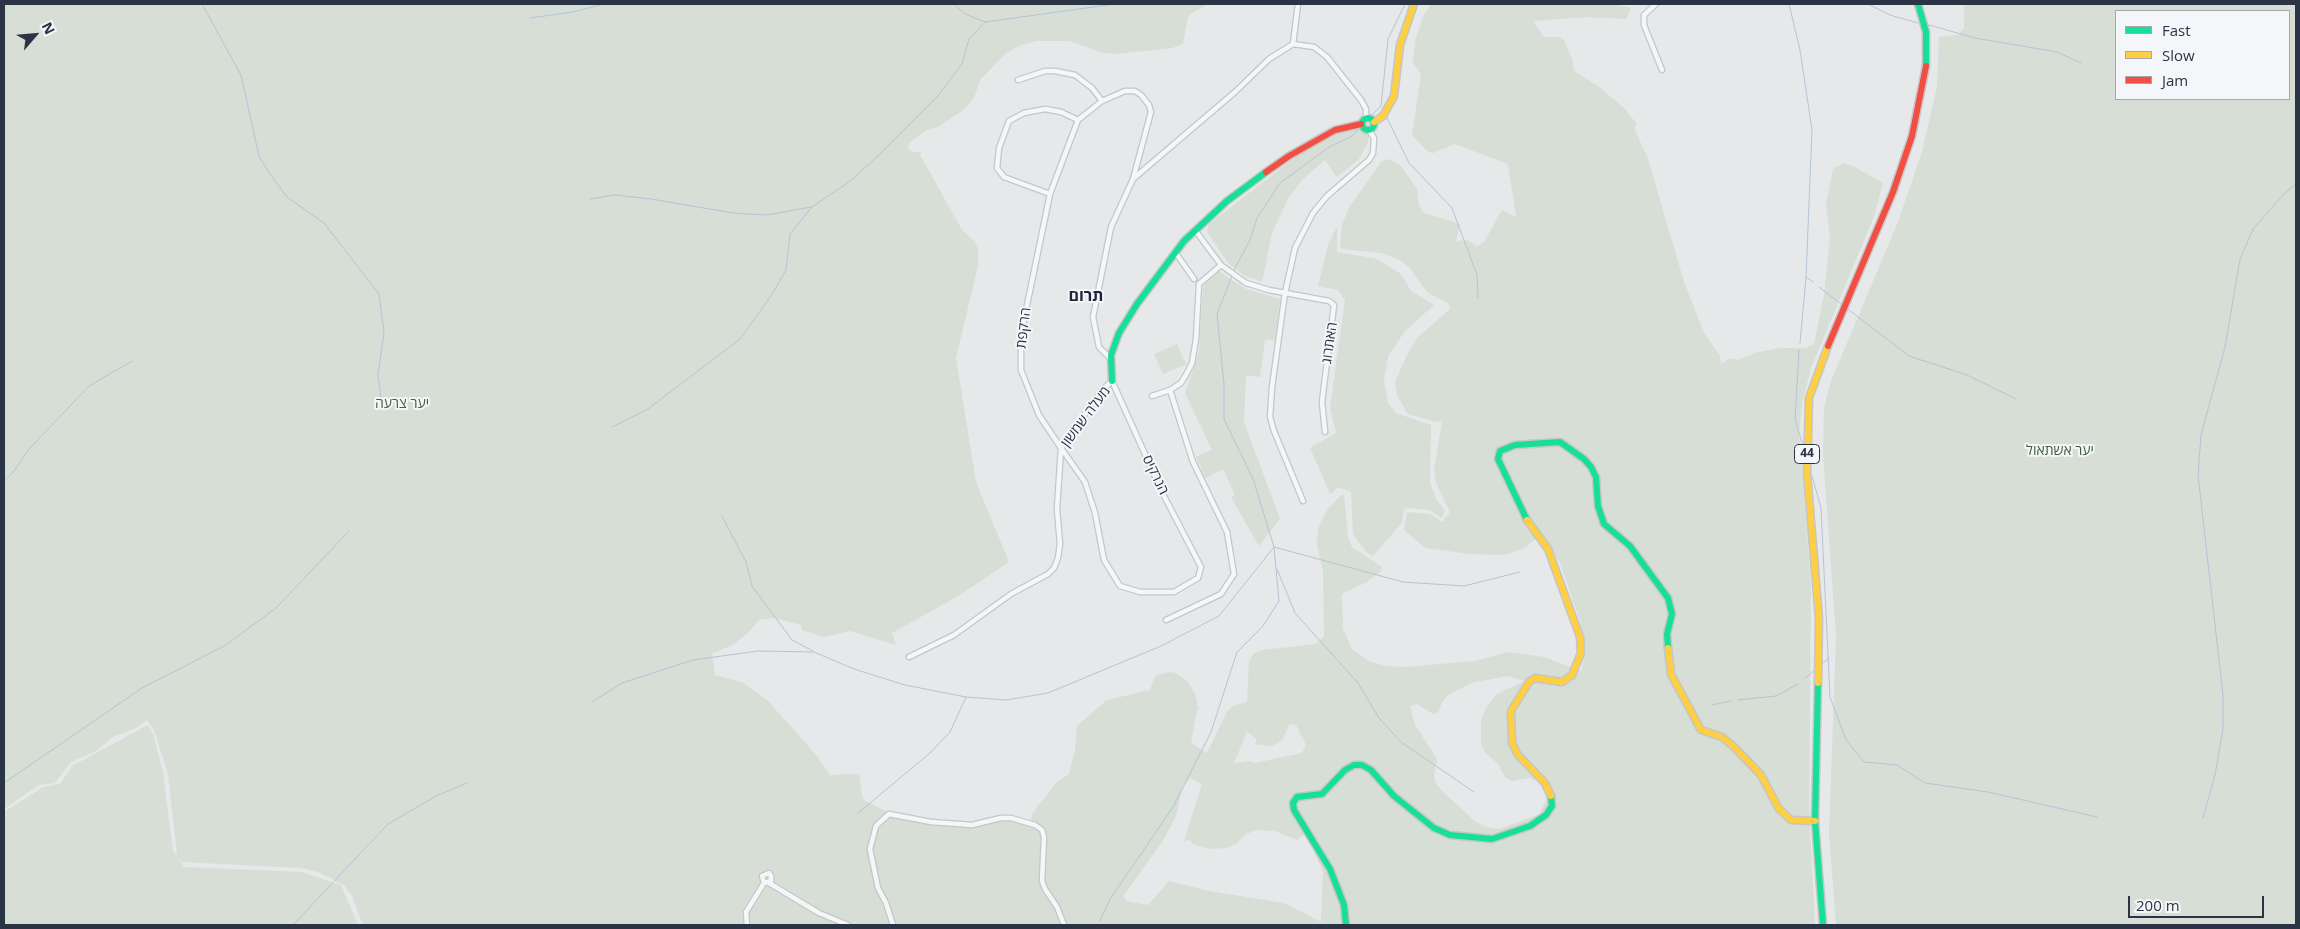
<!DOCTYPE html>
<meta charset="utf-8">
<style>
body{margin:0}
#map{position:relative;width:2300px;height:929px;overflow:hidden;background:#e6e8ea;font-family:"Open Sans",sans-serif}
canvas{display:block}
.frame{position:absolute;inset:0;border:5px solid #2b3445;pointer-events:none}
.legend{position:absolute;left:2115px;top:10px;width:175px;height:90px;box-sizing:border-box;background:#f4f6f9;border:1px solid #a4a8b1;margin:0;padding:6px 9px;list-style:none;font-size:15px;color:#2b3445}
.legend li{display:flex;align-items:center;gap:10px;height:25px}
.legend b{width:25px;border:1px solid #a4a8b1}
.north{position:absolute;left:10px;top:10px;width:50px;height:50px;-webkit-text-stroke:4px #f4f6f9;paint-order:stroke;rotate:63deg;font-size:14px;font-weight:700;line-height:20px;text-align:center;color:#2b3445}
.north::after{content:'';display:block;margin:auto;width:18px;height:22px;background:#2b3445;clip-path:polygon(50% 0,100% 100%,50% 72%,0 100%)}
.scale{position:absolute;left:2128px;top:896px;width:136px;height:22px;box-sizing:border-box;border:2px solid #2b3445;border-top:0;padding-left:6px;font-size:15px;line-height:18px;white-space:nowrap;color:#2b3445;-webkit-text-stroke:4px #f4f6f9;paint-order:stroke}
</style>
<div id="map">
<canvas width="2300" height="929"></canvas>
<div class="frame"></div>
<ul class="legend">
<li><b style="height:6px;background:#16e098"></b>Fast</li>
<li><b style="height:6px;background:#ffcf43"></b>Slow</li>
<li><b style="height:6px;background:#f24e42"></b>Jam</li>
</ul>
<div class="north">N</div>
<div class="scale">200 m</div>
</div>
<script>
const ctx = document.querySelector('canvas').getContext('2d');
ctx.lineJoin = 'round';
function fill(path, color) { ctx.fillStyle = color; ctx.fill(path, 'evenodd'); }
const shape = rows => new Path2D(rows.map(r => 'M' + r).join(''));
function stroke(path, color, width, dash) { ctx.strokeStyle = color; ctx.lineWidth = width; ctx.lineCap = dash ? 'butt' : 'round'; ctx.setLineDash(dash || []); ctx.stroke(path); }
function label(font, color, halo, rows, align = 'center') {
  ctx.font = font + ' "Open Sans","Noto Sans Hebrew",sans-serif'; ctx.lineWidth = 4; ctx.setLineDash([]); ctx.textBaseline = 'middle'; ctx.strokeStyle = halo; ctx.fillStyle = color; for (const [text, x, y, turn = 0] of rows) {
    ctx.save(); ctx.translate(x, y); ctx.rotate((+turn || 0) * Math.PI / 180); ctx.textAlign = isNaN(turn) ? turn : align; if (halo) ctx.strokeText(text, 0, 0); ctx.fillText(text, 0, 0); ctx.restore();
  }
}
const green = shape([
 [4,4,1207,4,1188,16,1183,44,1172,48,1116,54,1104,53,1069,41,1037,41,1021,45,1006,53,980,80,974,98,962,111,938,127,927,130,910,142,907,148,913,152,922,152,920,155,962,230,974,241,978,248,978,266,956,358,976,482,1009,562,960,595,892,633,896,645,850,631,824,637,802,630,801,625,773,618,759,620,748,633,732,645,712,654,715,675,742,682,769,702,817,756,830,775,859,774,862,796,865,801,892,814,928,823,1008,821,1030,824,1033,812,1057,782,1069,774,1075,750,1077,726,1107,700,1150,690,1155,676,1169,672,1176,673,1187,681,1195,694,1199,710,1197,709,1191,743,1207,753,1227,712,1233,706,1247,702,1249,661,1254,653,1263,650,1315,644,1324,637,1323,572,1317,545,1318,528,1328,509,1341,495,1344,495,1348,538,1352,547,1382,567,1380,572,1367,582,1342,594,1343,629,1352,649,1369,661,1386,666,1405,667,1475,661,1508,652,1544,657,1581,671,1586,651,1580,621,1560,563,1542,534,1524,548,1504,555,1471,554,1425,548,1404,530,1407,512,1430,514,1442,522,1450,512,1436,483,1434,470,1442,421,1436,422,1408,414,1397,395,1395,382,1407,355,1418,337,1450,309,1449,304,1427,292,1409,267,1398,259,1381,253,1342,249,1340,247,1342,224,1350,206,1381,162,1389,159,1402,167,1417,189,1419,206,1424,213,1460,224,1456,241,1468,240,1477,247,1484,242,1502,210,1516,217,1508,164,1455,144,1433,153,1427,151,1412,135,1421,74,1413,63,1415,41,1423,17,1431,4,1614,4,1631,8,1626,19,1587,17,1533,21,1544,37,1559,37,1564,40,1572,58,1574,71,1598,86,1625,109,1637,124,1634,128,1648,159,1684,282,1704,333,1720,356,1721,364,1730,358,1738,360,1754,353,1780,348,1805,348,1814,344,1824,295,1830,238,1826,205,1833,169,1844,163,1853,166,1883,183,1874,217,1811,368,1802,404,1799,432,1811,585,1809,808,1815,925,363,925,352,896,344,885,318,872,301,868,182,862,179,859,184,867,301,872,341,885,358,925,4,925,4,812,43,787,60,784,72,766,148,725,153,734,163,772,173,851,177,856,168,774,154,730,147,720,136,728,113,737,94,752,71,762,55,783,39,785,4,809],
 [1508,676,1524,681,1497,694,1488,705,1481,719,1481,744,1485,752,1497,763,1506,778,1512,781,1529,778,1537,781,1542,787,1547,799,1539,814,1500,829,1486,827,1476,822,1442,791,1435,782,1434,775,1437,759,1415,725,1410,706,1417,704,1433,714,1438,713,1442,702,1448,695,1471,683],
 [1290,724,1296,725,1306,745,1302,753,1255,763,1248,761,1234,763,1247,732,1257,739,1255,744,1272,746,1282,740],
 [1190,778,1202,784,1184,841,1189,840,1195,845,1210,849,1226,848,1236,844,1246,834,1257,830,1275,831,1297,840,1306,833,1323,872,1321,922,1284,903,1209,891,1169,881,1148,905,1127,901,1123,897,1164,839,1176,816,1183,785],
 [1964,4,2296,4,2296,925,1836,925,1829,833,1836,636,1823,454,1824,408,1831,381,1898,222,1922,152,1937,87,1939,37,1958,35,1964,28],
 [2116,11,2289,11,2289,99,2116,99],
 [1357,127,1369,134,1367,145,1359,159,1337,177,1325,160,1302,180,1288,199,1272,233,1262,282,1244,275,1228,263,1207,232,1209,224,1293,159,1343,131],
 [1337,227,1337,252,1377,259,1401,274,1411,291,1434,305,1405,331,1388,356,1384,380,1388,403,1396,413,1431,425,1430,483,1436,499,1445,511,1441,518,1430,510,1408,508,1404,509,1402,523,1373,556,1367,553,1353,534,1351,492,1338,487,1330,494,1310,448,1336,433,1330,408,1345,300,1338,290,1318,286,1328,245],
 [1218,271,1246,289,1280,299,1275,340,1265,340,1260,377,1246,375,1244,422,1280,519,1259,546,1231,497,1235,495,1223,469,1205,478,1196,457,1212,450,1185,393,1199,352,1203,289,1205,284],
 [1177,344,1186,364,1163,374,1154,354]
]);
const stream = shape([
 [202,4,241,75,259,156,270,174,287,197,324,223,379,294,384,333,378,374,382,407],
 [954,4,965,14,985,22],
 [1789,4,1800,50,1812,130,1806,277,1800,343],
 [1868,4,1890,15,1918,23],
 [530,18,573,12,604,4],
 [1929,25,1975,38,2057,52,2081,63],
 [1386,116,1409,163,1452,208,1477,275,1478,298],
 [1364,123,1381,106,1388,39,1405,4],
 [590,199,615,195,651,199,733,213,767,215,811,207],
 [1233,272,1250,240,1257,218,1280,183,1329,147,1352,136,1359,128],
 [1806,277,1813,282],
 [1819,287,1841,304],
 [1849,310,1909,356,1967,375,2016,399],
 [1799,350,1795,419,1804,449],
 [612,427,648,409,740,339,771,296,786,270,790,234,812,207,849,182,879,155,937,97,962,64,969,39,985,22,1115,4],
 [1812,476,1821,508,1830,697,1846,740,1864,762,1897,765,1925,783,1988,792,2097,817],
 [4,481,14,471,29,449,89,386,132,361],
 [722,516,746,562,752,586,792,640,813,651],
 [1277,569,1295,613,1358,683,1379,718,1401,742,1474,792],
 [1823,663,1829,658],
 [1805,678,1814,671],
 [1738,700,1776,696,1798,684],
 [592,702,622,683,693,660,758,651,814,652,854,669,905,685,966,697,1006,700,1048,693,1161,646,1219,616,1274,547,1403,582,1464,586,1520,572],
 [1712,705,1731,701],
 [4,783,142,688,226,645,276,608,349,531],
 [858,813,930,753,950,732,966,697],
 [2203,818,2215,775,2223,729,2223,695,2198,475,2201,435,2225,347,2240,259,2253,229,2284,194,2296,184],
 [1100,921,1110,899,1173,807,1211,732,1237,652,1263,626,1279,601,1274,547,1253,479,1224,419,1224,384,1217,314,1232,276],
 [293,925,388,824,438,795,467,783]
]);
const street = shape([
 [1656,4,1644,15,1644,25,1662,70],
 [1293,44,1298,4],
 [1018,80,1045,71,1055,71,1075,75,1092,88,1102,101],
 [1050,194,1004,177,997,168,999,148,1009,121,1024,113,1045,109,1061,112,1078,120],
 [1195,230,1221,265,1246,283,1269,290,1329,301,1334,305,1322,402,1325,432],
 [1175,252,1194,279],
 [1111,359,1099,347,1093,317,1111,227,1133,179,1235,92,1269,59,1293,44,1314,47,1327,57,1361,100,1366,109,1366,118],
 [1152,396,1170,390,1181,383,1187,373,1192,363,1196,339,1199,284,1221,265],
 [1303,501,1274,431,1270,417,1272,387,1285,293,1295,248,1313,213,1327,196,1369,160,1373,153,1374,138,1369,130],
 [1166,620,1221,594,1234,574,1227,532,1193,462,1170,390],
 [909,657,954,635,1011,594,1048,574,1054,568,1058,558,1060,544,1057,509,1061,448,1102,390,1112,381,1163,494,1201,567,1198,578,1174,592,1140,592,1120,586,1104,560,1095,513,1085,482,1061,448,1039,415,1021,370,1021,334,1050,194,1078,120,1102,101,1125,91,1135,91,1141,95,1149,105,1151,112,1133,179],
 [769,883,819,913,848,925],
 [747,925,746,912,764,883,762,876,769,873,771,876,771,881,764,883],
 [893,925,886,903,878,888,870,849,876,826,889,814,931,822,972,825,1001,818,1011,818,1035,825,1042,830,1044,837,1042,881,1045,889,1057,907,1064,925]
]);
const fast = shape([
 [1918,4,1926,32,1926,66],
 '1362 124a6 6 0 1 1 12 0a6 6 0 1 1-12 0Z',
 [1112,381,1111,355,1119,333,1137,304,1184,241,1227,201,1266,172],
 [1527,520,1498,459,1500,451,1515,445,1560,442,1584,459,1591,467,1596,477,1598,506,1604,524,1630,546,1668,598,1672,614,1667,634,1668,648],
 [1818,683,1815,821,1823,925],
 [1346,925,1344,905,1330,869,1294,810,1293,803,1297,797,1322,794,1345,770,1354,765,1362,765,1371,770,1394,796,1434,828,1450,835,1492,839,1530,826,1546,815,1552,806,1551,796]
]);
const slow = shape([
 [1374,122,1383,116,1394,96,1400,45,1414,4],
 [1527,520,1548,549,1580,637,1581,653,1572,675,1562,682,1535,678,1529,682,1511,711,1512,743,1518,755,1545,783,1551,796],
 [1668,648,1671,674,1701,730,1722,737,1733,746,1761,775,1779,809,1791,820,1815,821],
 [1818,683,1819,619,1807,473,1809,398,1828,346]
]);
const jam = shape([
 [1266,172,1289,156,1335,130,1361,124],
 [1828,346,1893,192,1912,136,1926,66]
]);
const shields = [
 [1807,454,25]
];
const shieldNames = [
 ["44",1807,454]
];
const streetNames = [
 ["הרקפת",1024,328,-83],
 ["האתרוג",1330,343,-82],
 ["מעלה שמשון",1086,417,-53],
 ["הנרקיס",1155,475,64]
];
const parkNames = [
 ["יער צרעה",402,404],
 ["יער אשתאול",2060,451]
];
const quarterNames = [
 ["תרום",1086,296]
];
fill(green, '#d6ded6');
stroke(stream, '#b4c4d5', 1);
stroke(street, '#c4c6c8', 7);
stroke(fast, '#c4c6c8', 9);
stroke(slow, '#c4c6c8', 9);
stroke(jam, '#c4c6c8', 9);
stroke(street, '#f5f6f7', 4.5);
stroke(fast, '#16e098', 6);
stroke(slow, '#ffcf43', 6);
stroke(jam, '#f24e42', 6);
for (const [x, y, w] of shields) { const box = new Path2D(); box.roundRect(x - w / 2, y - 9.5, w, 19, 4); ctx.fillStyle = '#f4f6f9'; ctx.fill(box); stroke(box, '#2b3445', 1); }
label('bold 12px', '#2b3445', null, shieldNames);
label('14px', '#2b3445', '#f4f6f9', streetNames);
label('14px', '#3f6138', '#f4f6f9', parkNames);
label('bold 16px', '#1d2536', '#f4f6f9', quarterNames);
</script>
